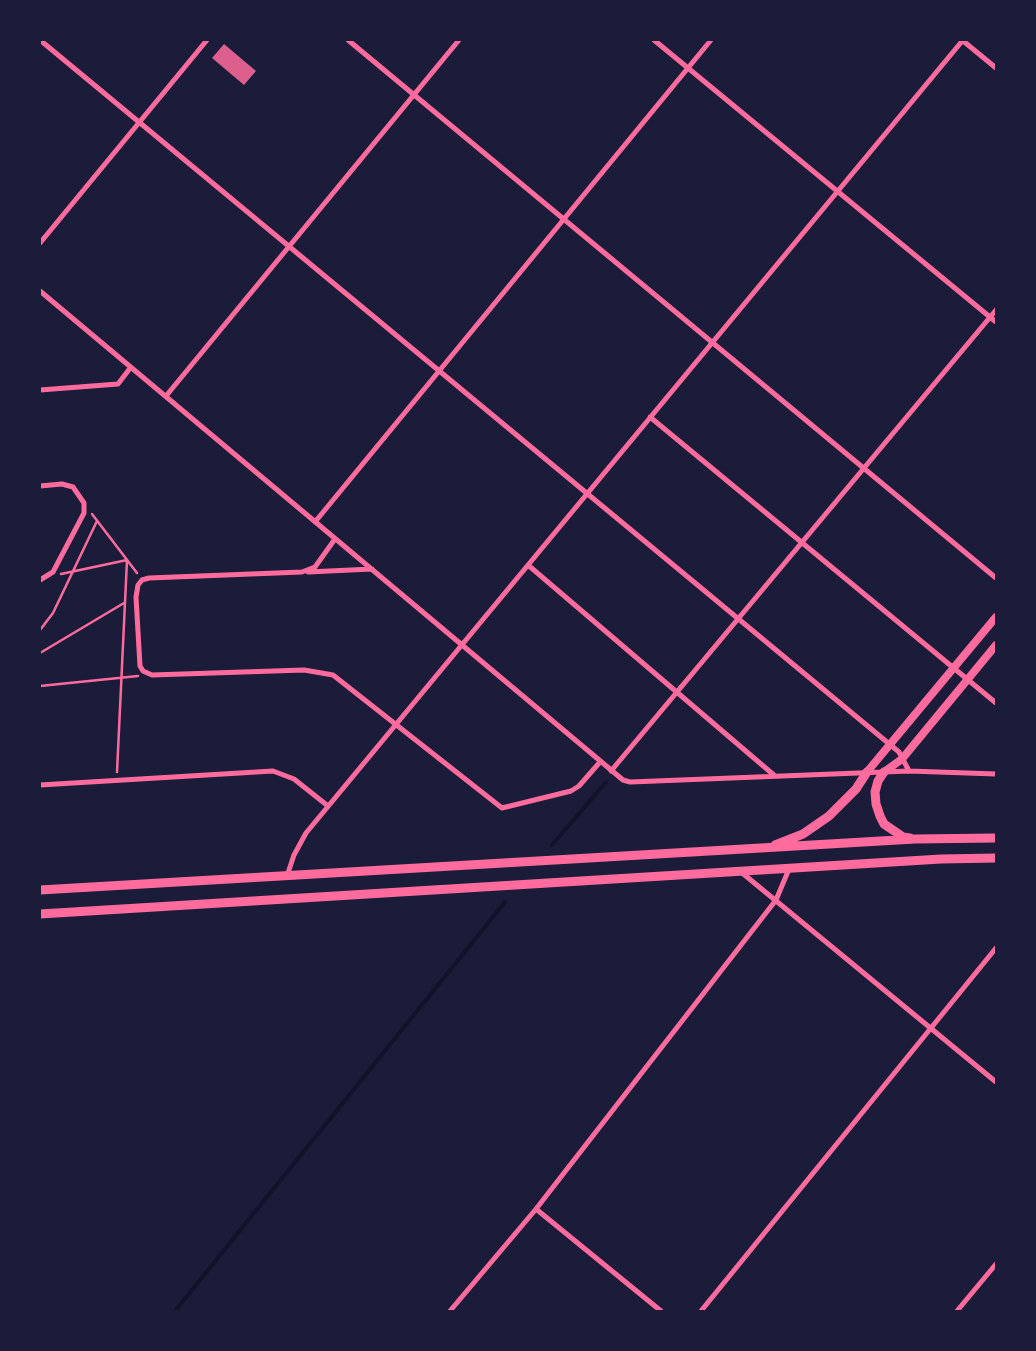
<!DOCTYPE html>
<style>
body{margin:0}
#map{position:relative;width:1036px;height:1351px;overflow:hidden;background:#1b1b3a;font-family:"IBM Plex Serif",serif}
canvas{display:block}
.frame{position:absolute;inset:0;border:41px solid #1b1b3a;pointer-events:none}
</style>
<div id="map">
<canvas width="1036" height="1351"></canvas>
<div class="frame"></div>
</div>
<script>
const ctx = document.querySelector('canvas').getContext('2d');
ctx.lineJoin = 'round';
const shape = rows => new Path2D(rows.map(r => 'M' + r).join(''));
function stroke(path, color, width, dash) { ctx.strokeStyle = color; ctx.lineWidth = width; ctx.lineCap = dash ? 'butt' : 'round'; ctx.setLineDash(dash || []); ctx.stroke(path); }
function fill(path, color) { ctx.fillStyle = color; ctx.fill(path, 'evenodd'); }
const stream = shape([
 [552,845,606,782],
 [175,1311,505,902]
]);
const building = shape([
 [224,44,256,71,244,85,212,58]
]);
const path = shape([
 [92,514,137,573],
 [61,574,127,560,117,772],
 [40,630,53,613,97,521],
 [40,653,124,603],
 [40,686,138,676]
]);
const minor = shape([
 [40,40,899,752,909,771],
 [348,40,996,578],
 [654,40,996,322],
 [962,40,996,68],
 [40,243,207,40],
 [40,291,623,780,630,782,909,771,996,774],
 [40,390,118,384,131,367],
 [166,396,459,40],
 [650,417,996,703],
 [40,486,62,484,73,487,84,503,84,513,53,572,40,580],
 [315,522,711,40],
 [335,539,315,567,302,572,149,578,142,580,138,585,136,597,140,666,143,671,152,675,304,670,333,675,502,808,571,791,579,786,600,762],
 [528,565,775,776],
 [308,572,372,569],
 [611,771,996,310],
 [40,785,273,771,294,779,328,806],
 [741,872,996,1082],
 [287,876,294,855,306,833,963,40],
 [536,1209,661,1311],
 [450,1311,536,1209,776,900,789,869],
 [701,1311,996,948],
 [957,1311,996,1264]
]);
const secondary = shape([
 [867,772,996,617],
 [884,772,902,759,996,645]
]);
const trunk = shape([
 [884,772,878,781,875,792,876,804,880,816,884,824,903,837,910,838],
 [775,845,803,834,829,816,856,789,867,772],
 [40,890,915,839,996,838],
 [40,914,941,859,996,858]
]);
stroke(stream, '#12122b', 4);
fill(building, '#dd5f8e');
stroke(path, '#ff6b9d', 2.5);
stroke(minor, '#ff6b9d', 5);
stroke(secondary, '#ff6b9d', 8);
stroke(trunk, '#ff6b9d', 9);
</script>
